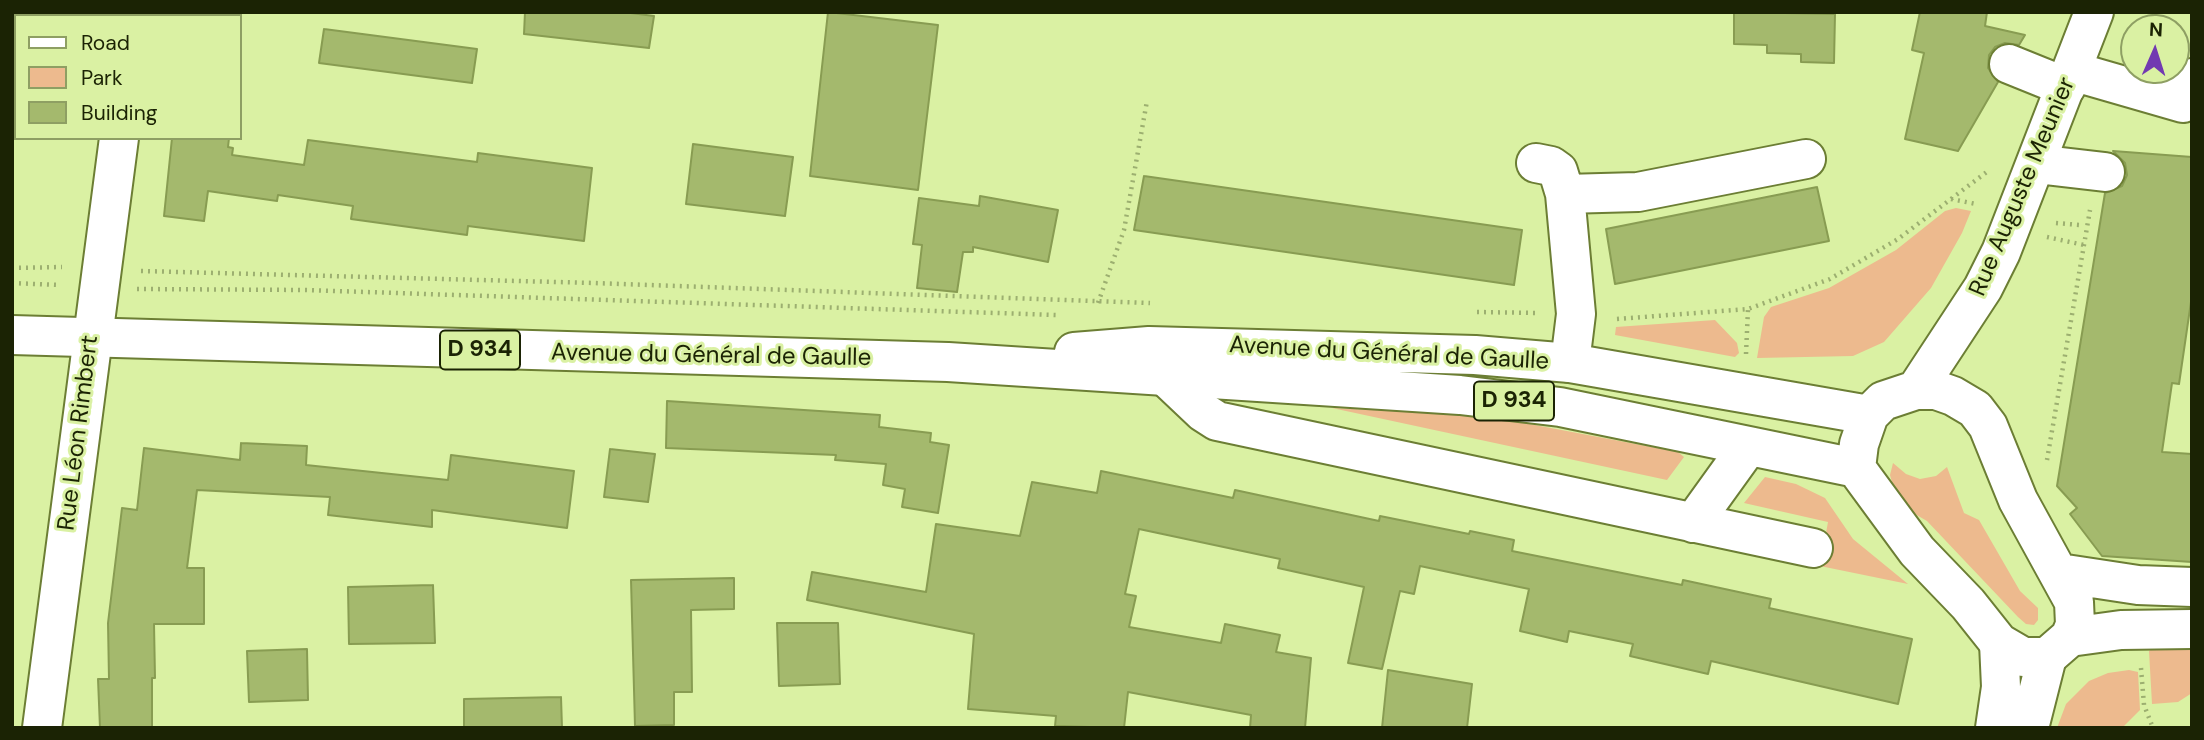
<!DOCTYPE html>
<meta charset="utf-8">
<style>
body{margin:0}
#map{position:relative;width:2204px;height:740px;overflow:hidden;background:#daf1a3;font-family:"DM Sans",sans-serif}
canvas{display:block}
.frame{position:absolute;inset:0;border:14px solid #1b2304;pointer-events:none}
.legend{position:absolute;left:14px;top:14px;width:228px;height:126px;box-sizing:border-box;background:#daf1a3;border:2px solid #8e9f63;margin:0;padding:9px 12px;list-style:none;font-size:21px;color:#1b2304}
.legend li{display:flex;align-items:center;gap:14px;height:35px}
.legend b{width:35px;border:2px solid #8e9f63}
.north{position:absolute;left:2120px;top:14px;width:70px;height:70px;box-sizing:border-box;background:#daf1a3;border:2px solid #8e9f63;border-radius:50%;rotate:3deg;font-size:19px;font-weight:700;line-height:28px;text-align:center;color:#1b2304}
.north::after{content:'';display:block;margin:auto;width:24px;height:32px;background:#723ab1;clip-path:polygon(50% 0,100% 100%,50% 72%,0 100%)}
</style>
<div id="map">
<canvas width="2204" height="740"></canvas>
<div class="frame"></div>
<ul class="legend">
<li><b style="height:9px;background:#fff"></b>Road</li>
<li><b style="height:19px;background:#edba8e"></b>Park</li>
<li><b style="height:19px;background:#a4b96d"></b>Building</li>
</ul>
<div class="north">N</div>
</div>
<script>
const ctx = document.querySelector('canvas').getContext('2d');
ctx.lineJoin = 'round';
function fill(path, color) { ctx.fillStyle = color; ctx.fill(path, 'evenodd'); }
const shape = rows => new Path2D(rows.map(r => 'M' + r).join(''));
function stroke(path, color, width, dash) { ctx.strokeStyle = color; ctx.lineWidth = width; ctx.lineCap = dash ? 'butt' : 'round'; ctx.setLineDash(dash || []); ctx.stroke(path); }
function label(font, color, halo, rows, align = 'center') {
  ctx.font = font + ' "DM Sans",sans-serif'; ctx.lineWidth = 6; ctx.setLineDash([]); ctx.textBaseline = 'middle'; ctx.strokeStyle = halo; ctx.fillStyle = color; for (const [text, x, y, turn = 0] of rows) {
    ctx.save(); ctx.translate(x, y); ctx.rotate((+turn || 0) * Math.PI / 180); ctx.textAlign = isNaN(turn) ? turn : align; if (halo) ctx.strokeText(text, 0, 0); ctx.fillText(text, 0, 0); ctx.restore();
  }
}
const green = shape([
 [1956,208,1971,211,1962,233,1931,288,1884,342,1853,356,1757,358,1764,317,1771,307,1829,288,1896,250,1945,211],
 [1715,320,1737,343,1739,353,1735,357,1615,335,1616,327],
 [1332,408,1456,414,1519,422,1678,452,1684,457,1667,480],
 [1893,463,1906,474,1920,479,1936,476,1947,467,1964,513,1979,520,2020,591,2038,608,2038,620,2034,625,2026,624,2018,617,1927,521,1908,510,1894,489,1890,475],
 [1765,477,1796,484,1825,498,1853,539,1908,584,1820,566,1828,522,1744,503],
 [2153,648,2192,648,2192,693,2178,702,2152,704,2149,651],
 [2129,670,2138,672,2140,710,2122,728,2057,728,2066,704,2089,681,2108,673]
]);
const building = shape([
 [525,12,623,12,654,16,649,48,524,34,525,12],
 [828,12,938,25,918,190,810,176,828,12],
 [1734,12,1835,14,1834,63,1801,62,1801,54,1767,53,1767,45,1734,44,1734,12],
 [1920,12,1987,12,1985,26,2025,35,2019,45,2005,43,1995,47,1989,55,1988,68,1998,82,1958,151,1905,139,1924,53,1912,50,1920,12],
 [324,29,477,49,472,83,319,63,324,29],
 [172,138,229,138,228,147,233,148,232,155,304,165,308,140,477,162,478,153,592,168,584,241,468,226,467,235,351,219,353,206,278,195,277,201,208,191,204,221,164,216,172,138],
 [693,144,793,157,785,216,686,204,693,144],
 [2113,151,2192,157,2192,295,2179,384,2172,383,2162,452,2192,454,2192,562,2102,556,2070,514,2077,508,2057,486,2105,193,2122,186,2127,175,2125,163,2113,151],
 [1144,176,1522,230,1514,285,1134,230,1144,176],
 [1817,187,1829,241,1615,284,1606,229,1817,187],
 [980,196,1058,210,1048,262,973,247,973,252,963,252,957,292,917,288,922,245,913,244,919,198,979,206,980,196],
 [667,401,880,415,879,427,931,433,930,442,949,445,938,513,902,507,905,489,883,485,886,464,835,460,836,455,666,448,667,401],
 [241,443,307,446,306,465,448,480,451,455,574,471,567,528,432,510,432,527,328,515,330,497,197,490,187,568,204,568,204,624,154,624,155,678,152,678,152,728,100,728,98,679,109,679,108,623,122,508,137,510,144,448,240,460,241,443],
 [610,449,655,454,648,502,604,497,610,449],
 [1101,471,1233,498,1235,490,1379,521,1380,516,1469,534,1470,531,1514,540,1512,551,1682,585,1683,580,1771,599,1769,608,1912,639,1898,704,1711,661,1708,674,1630,656,1633,644,1569,631,1567,642,1520,631,1529,589,1420,566,1414,594,1400,591,1382,669,1348,663,1364,587,1278,568,1280,559,1139,529,1125,594,1136,596,1129,627,1221,643,1225,624,1280,635,1276,652,1311,658,1305,728,1250,728,1251,715,1128,692,1124,728,1055,726,1056,716,968,709,974,634,807,600,812,572,926,592,936,524,1020,536,1032,482,1097,493,1101,471],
 [734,578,734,609,691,610,692,692,674,692,674,725,635,726,631,580,734,578],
 [433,585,435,643,349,644,348,587,433,585],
 [777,623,838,623,840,684,779,686,777,623],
 [307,649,308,700,249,702,247,651,307,649],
 [1388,670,1472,684,1467,728,1382,728,1388,670],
 [561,697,562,728,464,728,464,699,561,697]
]);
const path = shape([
 [2147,28,2152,12],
 [1951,199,1976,204],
 [2056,223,2080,225],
 [2047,237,2084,245],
 [12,268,62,267],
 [141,271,594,283,1150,303],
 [12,283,59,285],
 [137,289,306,290,1056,315],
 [1098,303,1124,230,1147,101],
 [1477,312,1538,313],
 [1617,319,1748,309,1830,279,1898,239,1988,171],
 [1746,354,1748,309],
 [2047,460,2090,210],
 [2141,668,2144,705,2153,728]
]);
const minor = shape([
 [135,16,136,12],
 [2009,64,2066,87],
 [2072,71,2183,103,2192,78],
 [1536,163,1551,166,1558,171,1565,194,1638,192,1806,159],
 [2036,164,2105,172],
 [1565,194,1576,314,1570,363],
 [1166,377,1203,412,1217,421,1813,548],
 [1693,523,1747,448],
 [42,728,119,138],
 [1995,728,2001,687,1999,643],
 [2029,728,2047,657]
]);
const major = shape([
 [12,335,948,362,1460,395,1560,407,1856,468],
 [1074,352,1149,346,1475,355,1570,363,1869,415],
 [1916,390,1936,390,1953,396,1975,409,1988,426,2018,500,2074,602,2075,625,2070,637,2047,657,2023,657,1999,643,1968,604,1917,551,1856,468,1859,444,1869,415,1883,401,1916,390],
 [1916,390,1983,288,2001,252,2094,12],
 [2059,573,2138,585,2192,587],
 [2070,637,2121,630,2192,629]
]);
const shields = [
 [480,350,80],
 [1514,401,80]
];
const shieldNames = [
 ["D 934",480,350],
 ["D 934",1514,401]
];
const streetNames = [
 ["Rue Auguste Meunier",2023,187,-67],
 ["Avenue du Général de Gaulle",1389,354,3],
 ["Avenue du Général de Gaulle",711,356,1],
 ["Rue Léon Rimbert",79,433,-83]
];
fill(green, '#edba8e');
fill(building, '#a4b96d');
stroke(building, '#889c52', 2);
stroke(minor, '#6c7e34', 42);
stroke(major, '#6c7e34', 42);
stroke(path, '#9caf70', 4.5, [2, 5]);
stroke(minor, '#fff', 38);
stroke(major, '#fff', 38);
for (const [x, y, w] of shields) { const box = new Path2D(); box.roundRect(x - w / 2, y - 19.5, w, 39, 5); ctx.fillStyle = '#daf1a3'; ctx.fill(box); stroke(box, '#1b2304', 2); }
label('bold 23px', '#1b2304', null, shieldNames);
label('24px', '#1b2304', '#daf1a3', streetNames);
</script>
